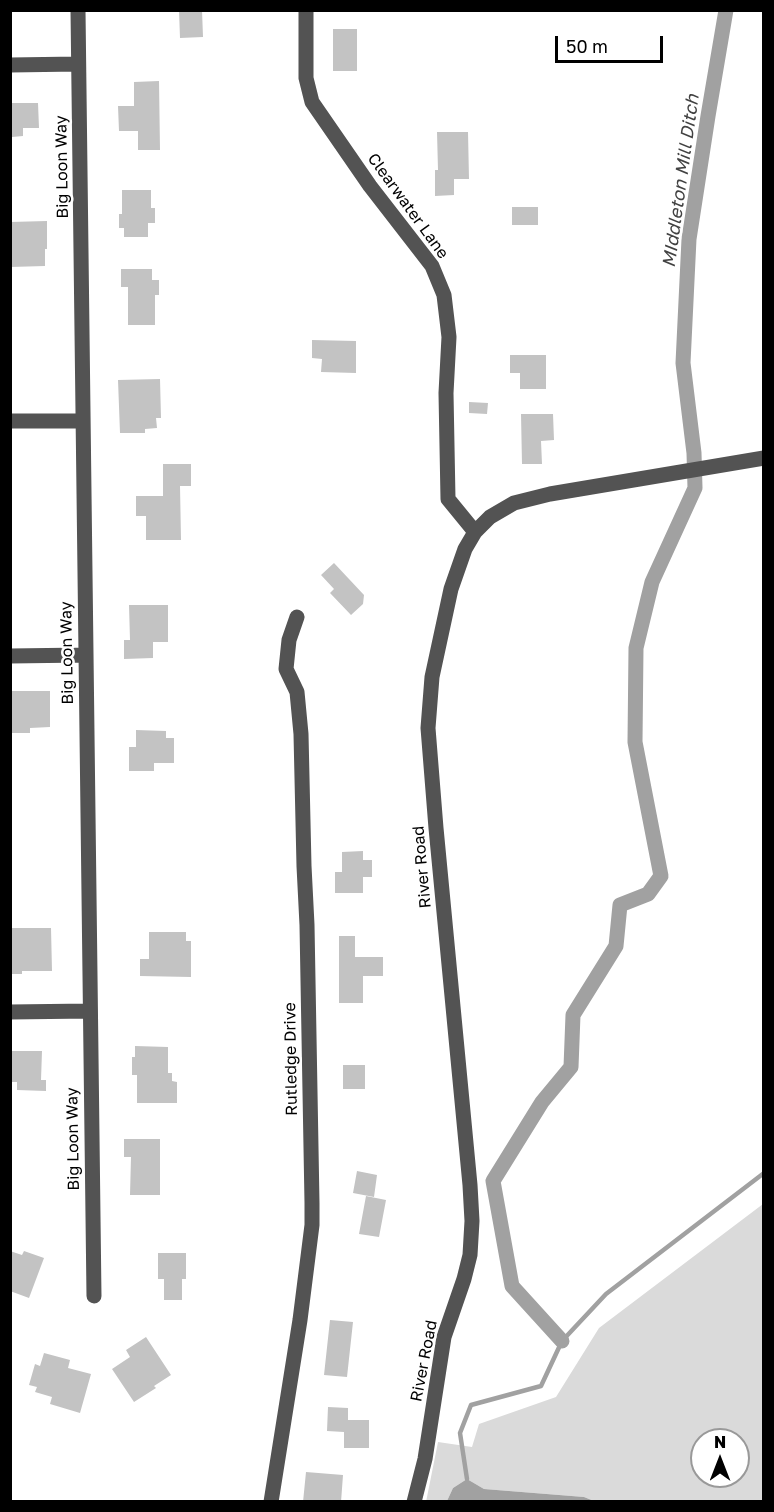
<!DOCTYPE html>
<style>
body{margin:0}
#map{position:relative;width:774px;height:1512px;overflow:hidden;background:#fff;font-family:"Golos Text",sans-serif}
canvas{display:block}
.frame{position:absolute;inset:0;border:12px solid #000;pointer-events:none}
.north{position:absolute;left:690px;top:1428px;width:60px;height:60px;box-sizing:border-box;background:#fff;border:2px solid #999;border-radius:50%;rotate:0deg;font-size:16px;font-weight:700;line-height:24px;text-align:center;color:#000}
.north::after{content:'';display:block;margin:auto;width:21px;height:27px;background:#000;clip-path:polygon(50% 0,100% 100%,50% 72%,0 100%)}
.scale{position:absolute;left:555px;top:36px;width:108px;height:27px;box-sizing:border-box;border:3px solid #000;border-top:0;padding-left:8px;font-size:18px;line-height:21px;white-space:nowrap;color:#000;-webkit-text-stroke:4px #fff;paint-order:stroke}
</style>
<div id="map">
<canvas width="774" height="1512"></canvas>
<div class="frame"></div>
<div class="north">N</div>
<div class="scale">50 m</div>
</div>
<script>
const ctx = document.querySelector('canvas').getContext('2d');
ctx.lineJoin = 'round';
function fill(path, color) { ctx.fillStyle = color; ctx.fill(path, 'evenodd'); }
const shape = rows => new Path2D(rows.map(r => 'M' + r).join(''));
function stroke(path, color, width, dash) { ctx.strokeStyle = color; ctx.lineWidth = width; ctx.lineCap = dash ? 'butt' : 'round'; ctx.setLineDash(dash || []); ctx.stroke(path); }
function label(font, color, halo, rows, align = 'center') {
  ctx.font = font + ' "Golos Text",sans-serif'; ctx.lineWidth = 5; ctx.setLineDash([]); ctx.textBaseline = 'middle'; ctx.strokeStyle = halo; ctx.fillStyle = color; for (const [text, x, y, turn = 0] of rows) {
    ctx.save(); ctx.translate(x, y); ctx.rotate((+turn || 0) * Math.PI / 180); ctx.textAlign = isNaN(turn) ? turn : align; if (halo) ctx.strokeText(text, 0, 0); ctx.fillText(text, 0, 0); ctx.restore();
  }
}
const green = shape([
 [763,1204,763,1501,594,1501,584,1497,484,1489,467,1479,453,1488,447,1501,426,1502,438,1442,472,1447,479,1424,556,1397,599,1328],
 [702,1440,738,1440,738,1476,702,1476]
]);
const water = shape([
 [467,1479,484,1489,584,1497,594,1501,447,1501,453,1488]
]);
const stream = shape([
 [467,1479,460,1433,471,1405,541,1386,562,1341,606,1294,764,1173]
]);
const canal = shape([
 [562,1341,512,1286,493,1181,542,1102,571,1067,573,1015,616,946,620,905,648,894,661,876,635,742,636,648,652,582,695,488,694,453,683,363,689,239,708,116,726,10]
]);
const building = shape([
 [179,10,202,10,203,37,180,38],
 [333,29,357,29,357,71,333,71],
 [159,81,160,150,138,150,138,131,119,131,118,106,134,106,134,82],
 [10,103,38,103,39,128,23,128,23,136,12,137,12,129,10,129],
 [437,132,468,132,469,179,454,179,454,195,435,196,435,170,438,170],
 [122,190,151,190,151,208,155,208,155,223,148,223,148,237,124,237,124,228,119,228,119,214,122,214],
 [512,207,538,207,538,225,512,225],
 [47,221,47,249,45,249,45,266,10,267,10,222],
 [121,269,152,269,152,280,159,280,159,295,155,295,155,325,128,325,128,287,121,287],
 [312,340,356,341,356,373,321,372,322,359,312,358],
 [510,355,546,355,546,389,520,389,520,373,510,373],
 [160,379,161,418,156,418,157,428,145,429,145,433,120,433,118,380],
 [469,402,488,403,487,414,469,413],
 [521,414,553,414,554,440,541,441,542,464,522,464],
 [163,464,191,464,191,486,180,486,181,540,146,540,146,516,136,516,136,496,163,496],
 [334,563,364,595,363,604,351,615,330,593,334,589,321,575],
 [129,605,168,605,168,642,153,642,153,658,124,659,124,640,130,640],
 [10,691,50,691,50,727,30,728,30,733,10,733],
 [136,730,166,731,166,738,174,738,174,763,154,763,154,771,129,771,129,747,136,747],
 [363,851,363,860,372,860,372,877,363,877,363,893,335,893,335,872,342,872,342,852],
 [10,928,51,928,52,971,22,971,22,974,10,974],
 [149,932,186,932,186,941,191,941,191,977,140,976,140,959,149,959],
 [339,936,355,936,355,957,383,957,383,976,363,976,363,1003,339,1003],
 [135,1046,168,1047,168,1073,172,1073,172,1081,177,1082,177,1103,137,1103,137,1075,132,1075,132,1057,135,1057],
 [10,1051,42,1051,41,1080,46,1080,46,1091,17,1090,17,1082,10,1082],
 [343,1065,365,1065,365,1089,343,1089],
 [124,1139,160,1139,160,1195,130,1195,131,1157,124,1157],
 [357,1171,377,1175,374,1197,353,1193],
 [366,1196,386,1200,379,1237,359,1234],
 [10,1251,22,1255,24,1251,44,1258,29,1298,10,1291],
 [158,1253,186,1253,186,1279,182,1279,182,1300,164,1300,164,1279,158,1279],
 [330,1320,353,1322,347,1377,324,1375],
 [146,1337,171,1375,154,1386,156,1388,134,1402,112,1369,130,1357,126,1350],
 [44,1353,70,1360,68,1368,91,1374,80,1413,50,1404,52,1397,35,1392,37,1387,29,1385,35,1364,40,1366],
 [328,1407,348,1408,348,1420,369,1420,369,1448,344,1448,344,1432,327,1431],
 [306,1472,343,1475,341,1502,303,1502]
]);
const minor = shape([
 [78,10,94,1296],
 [306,10,306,78,312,102,370,186,432,266,444,295,449,337,446,393,448,499,475,532],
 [10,65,78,64],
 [10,421,82,421],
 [10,656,85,655],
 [10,1012,89,1011],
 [271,1502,300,1320,312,1225,312,1203,307,925,304,866,301,734,297,692,286,669,289,640,297,617],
 [414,1502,425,1459,444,1337,464,1279,470,1255,472,1221,470,1185,436,828,428,728,432,677,451,589,465,549,475,532,490,517,514,503,550,494,764,458]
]);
const streetNames = [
 ["Big Loon Way",62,167,-91],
 ["Clearwater Lane",408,206,54],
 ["Big Loon Way",67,653,-91],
 ["River Road",422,867,-95],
 ["Rutledge Drive",291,1059,-91],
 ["Big Loon Way",73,1139,-91],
 ["River Road",424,1361,-79]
];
const waterNames = [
 ["MIddleton Mill Ditch",681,181,-82]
];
fill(green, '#dadada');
fill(water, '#a1a1a1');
stroke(stream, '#a1a1a1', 4.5);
stroke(canal, '#a1a1a1', 15);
fill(building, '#c3c3c3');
stroke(minor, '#535353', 15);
label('16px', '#000', '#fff', streetNames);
label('italic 18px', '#424242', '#fff', waterNames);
</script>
